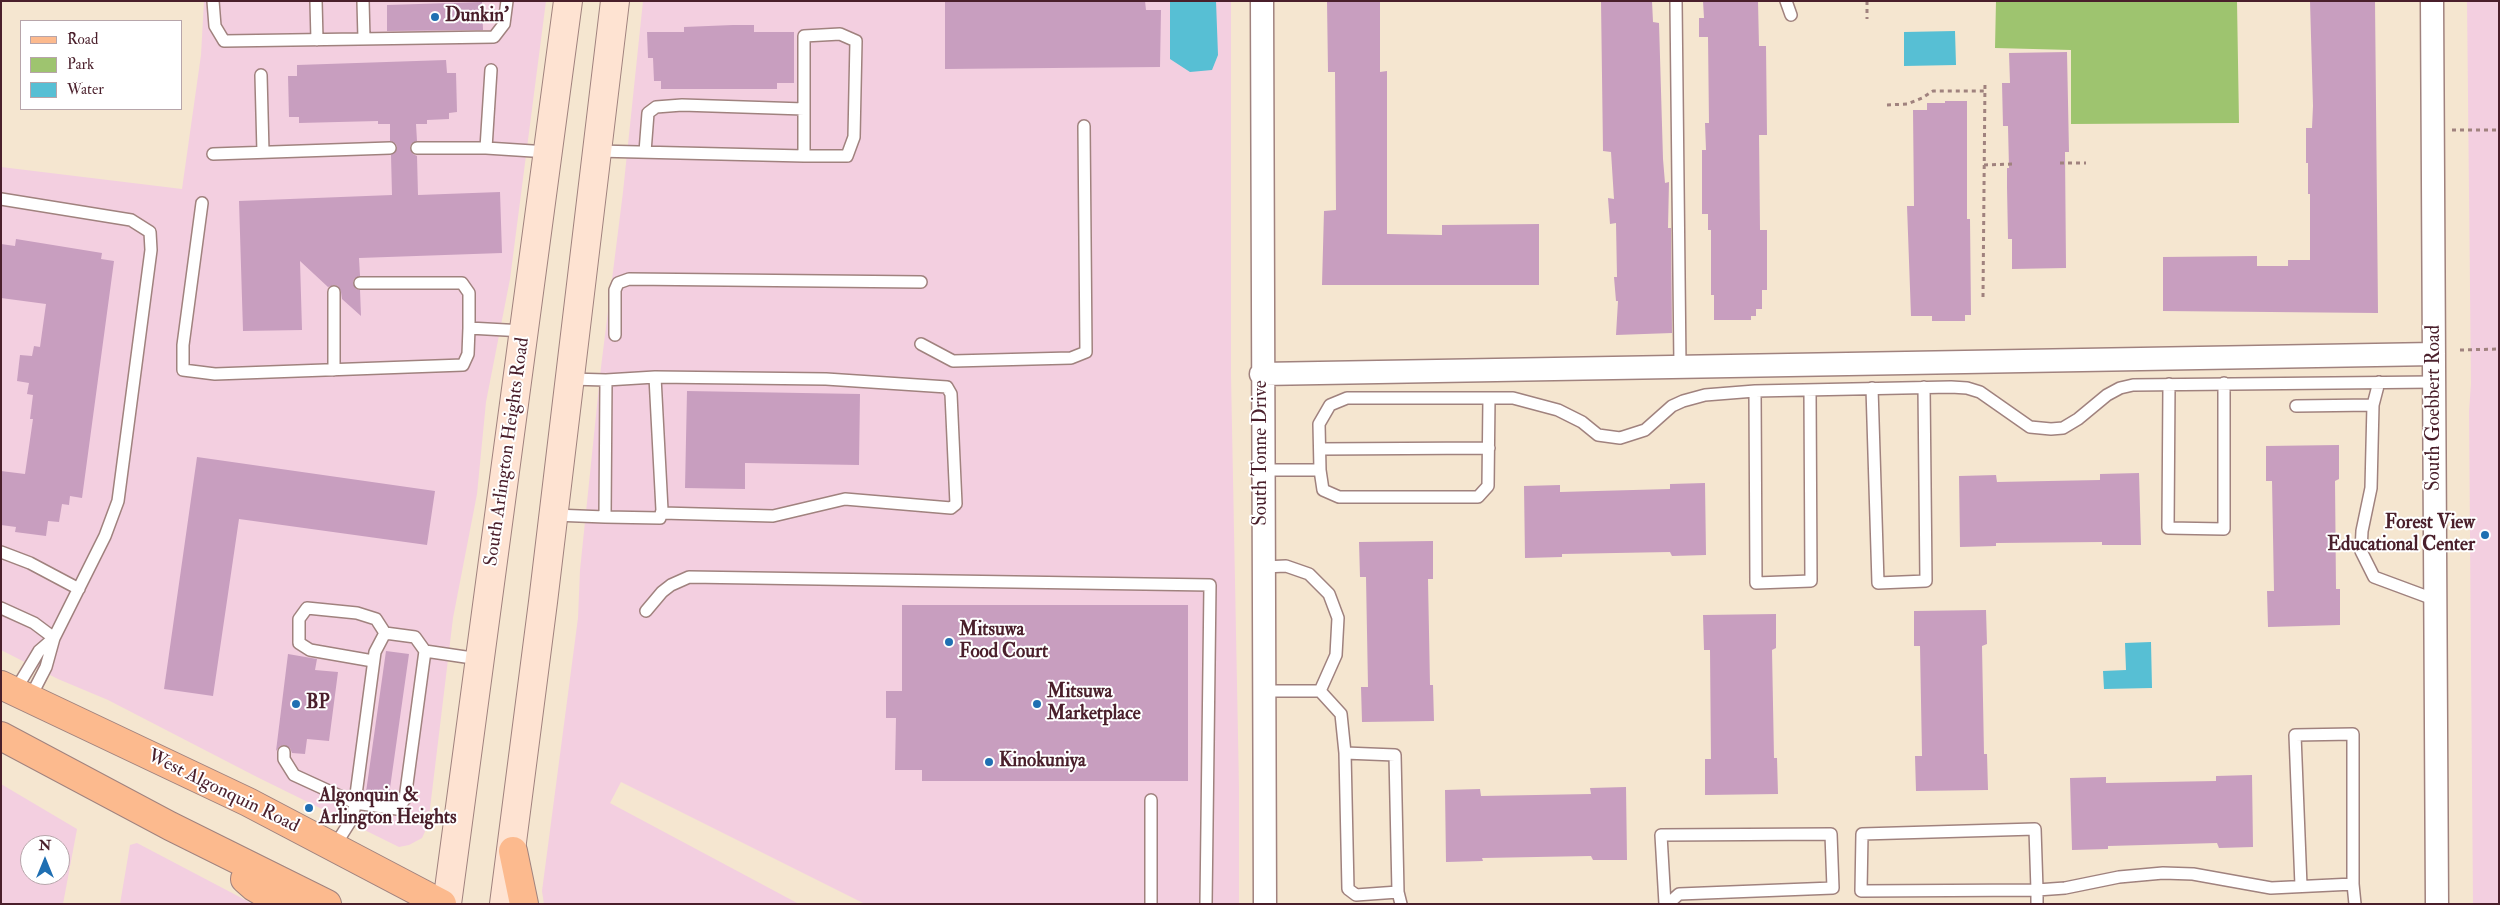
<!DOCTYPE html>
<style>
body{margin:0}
#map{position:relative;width:2500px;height:905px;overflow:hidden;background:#f5e6d0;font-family:"IM FELL Double Pica",serif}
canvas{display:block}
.frame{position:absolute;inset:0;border:2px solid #4a1f2b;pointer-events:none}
.legend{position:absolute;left:20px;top:20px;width:162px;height:90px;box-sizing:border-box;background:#fff;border:1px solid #b7a5aa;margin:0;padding:6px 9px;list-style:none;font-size:15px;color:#4a1f2b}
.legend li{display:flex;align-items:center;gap:10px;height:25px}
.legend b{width:25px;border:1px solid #b7a5aa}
.north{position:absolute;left:20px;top:835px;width:50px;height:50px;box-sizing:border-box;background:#fff;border:1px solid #b7a5aa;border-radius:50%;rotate:0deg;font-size:14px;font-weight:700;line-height:20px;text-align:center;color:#4a1f2b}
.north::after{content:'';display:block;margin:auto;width:18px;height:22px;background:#1f6fb2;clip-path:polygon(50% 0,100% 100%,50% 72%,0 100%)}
</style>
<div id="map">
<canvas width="2500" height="905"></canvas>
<div class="frame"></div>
<ul class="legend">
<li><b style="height:6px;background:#fcba8e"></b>Road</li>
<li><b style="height:14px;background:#9ec46f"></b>Park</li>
<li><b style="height:14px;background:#57bfd4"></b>Water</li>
</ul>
<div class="north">N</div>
</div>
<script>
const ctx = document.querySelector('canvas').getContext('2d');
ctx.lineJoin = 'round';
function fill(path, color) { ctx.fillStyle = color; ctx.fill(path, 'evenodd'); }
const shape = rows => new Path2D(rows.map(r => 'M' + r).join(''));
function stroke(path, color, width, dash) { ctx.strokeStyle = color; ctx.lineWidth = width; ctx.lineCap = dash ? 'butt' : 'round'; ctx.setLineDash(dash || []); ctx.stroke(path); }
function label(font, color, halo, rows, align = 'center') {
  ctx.font = font + ' "IM FELL Double Pica",serif'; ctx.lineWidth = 4; ctx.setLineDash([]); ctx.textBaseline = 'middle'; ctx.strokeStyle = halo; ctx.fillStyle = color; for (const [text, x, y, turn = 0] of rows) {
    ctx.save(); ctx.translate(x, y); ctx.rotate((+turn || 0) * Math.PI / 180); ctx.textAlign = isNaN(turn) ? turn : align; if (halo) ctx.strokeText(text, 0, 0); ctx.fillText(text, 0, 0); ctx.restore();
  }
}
const built = shape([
 [204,1,546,1,510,279,486,402,477,494,453,618,428,825,422,838,409,845,399,847,257,777,108,700,58,679,1,650,1,167,182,189,201,55],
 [643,1,1231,1,1231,376,1239,787,1239,904,865,904,621,782,610,803,799,904,544,904,542,891,578,618,580,570,601,367,623,192],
 [2467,1,2499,1,2499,904,2473,904,2469,411,2471,384],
 [1,784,77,829,63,904,1,904],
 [30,845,60,845,60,875,30,875],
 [137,843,253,904,120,904,130,845]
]);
const green = shape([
 [1996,1,2237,1,2239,123,2071,124,2071,50,1995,48]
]);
const water = shape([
 [1170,1,1216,1,1218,55,1212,70,1190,72,1170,59],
 [1955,31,1956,65,1904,66,1904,32],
 [2151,642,2152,688,2104,689,2103,671,2126,670,2125,643]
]);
const building = shape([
 [945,1,1145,1,1146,10,1161,10,1160,67,945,69],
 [1327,1,1380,1,1380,72,1387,71,1387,234,1442,235,1442,225,1539,224,1539,285,1322,285,1324,211,1336,210,1335,72,1328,72],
 [1601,1,1652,1,1653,22,1659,23,1663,159,1665,183,1669,182,1668,228,1671,228,1672,333,1616,335,1618,301,1616,301,1614,277,1617,277,1616,223,1610,224,1608,198,1614,199,1611,152,1603,151],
 [1703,1,1758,1,1759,46,1766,46,1767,135,1759,135,1760,230,1767,230,1767,290,1762,290,1762,309,1756,309,1756,316,1751,316,1751,320,1714,320,1714,295,1711,295,1711,230,1708,230,1708,214,1702,214,1702,150,1706,150,1705,123,1709,123,1708,37,1699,37,1699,18,1704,18],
 [2310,1,2375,1,2378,313,2163,311,2163,257,2257,256,2257,266,2288,266,2288,260,2310,260,2310,194,2308,194,2308,163,2306,163,2306,128,2312,128,2313,106],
 [482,2,483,30,387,31,387,5],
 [733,25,754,25,754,32,794,32,794,83,777,83,777,89,661,89,661,81,654,81,653,58,648,58,647,32,684,32,684,27],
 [2067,52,2069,152,2065,152,2066,268,2012,269,2012,239,2008,239,2007,187,2007,168,2009,168,2008,126,2003,126,2002,83,2010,83,2009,53],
 [446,60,447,73,456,73,457,112,449,113,449,119,427,120,427,124,416,124,417,141,411,144,410,148,413,154,417,156,418,195,500,192,502,253,359,258,360,276,354,279,353,283,356,289,360,290,361,316,342,299,341,292,338,286,334,285,328,287,300,261,302,330,243,331,239,201,392,195,391,155,397,148,396,144,390,141,390,124,378,124,378,121,299,123,299,117,289,117,288,76,297,76,297,65],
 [1945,101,1967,101,1967,219,1970,219,1971,315,1965,315,1965,321,1932,321,1932,316,1911,316,1907,206,1914,206,1913,110,1927,110,1927,103,1945,103],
 [16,239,102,253,101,259,114,261,82,498,70,496,69,505,62,504,59,522,48,521,46,536,15,532,16,527,1,525,1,471,25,474,33,419,30,419,33,395,27,394,29,383,17,381,20,355,32,356,34,346,40,347,46,304,1,298,1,244,15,246],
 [687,391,860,394,859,465,745,463,745,489,685,488],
 [2339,445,2339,479,2335,481,2336,589,2340,589,2340,625,2268,627,2267,591,2274,591,2272,481,2266,481,2266,446],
 [197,457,435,491,427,545,239,519,213,696,164,689],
 [2139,473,2141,545,2102,545,2102,542,1996,543,1996,546,1960,547,1959,476,1996,475,1997,482,2100,480,2100,474],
 [1705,483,1706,555,1672,556,1670,552,1562,554,1562,557,1525,558,1524,486,1560,485,1560,492,1670,489,1670,484],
 [1433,541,1433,579,1428,579,1430,685,1433,685,1434,721,1362,722,1361,687,1368,687,1366,577,1360,577,1359,542],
 [902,605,1188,605,1188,781,922,781,922,770,895,770,896,718,886,718,886,691,902,691],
 [1986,610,1987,644,1982,646,1984,754,1987,754,1988,790,1916,791,1915,756,1922,756,1920,646,1914,646,1914,611],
 [1776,614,1776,648,1772,650,1774,758,1777,758,1778,794,1705,795,1705,759,1711,759,1710,650,1704,650,1703,615],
 [386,651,409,654,389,795,366,792],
 [288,654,317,659,315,670,338,672,329,741,307,739,305,754,292,753,290,748,284,745,280,746,276,751],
 [2252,775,2253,847,2219,848,2217,843,2108,846,2108,849,2072,850,2070,778,2106,777,2106,783,2216,781,2216,776],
 [1626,787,1627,860,1593,860,1591,856,1482,858,1483,861,1446,862,1445,790,1480,789,1481,796,1591,794,1590,788]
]);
const path = shape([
 [1867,1,1867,19],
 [1887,105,1907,104,1922,98,1933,91,1985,91],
 [2452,130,2499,130],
 [2060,163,2086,163],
 [1984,165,2013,164],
 [1983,297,1985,81],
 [2460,350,2499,349]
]);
const service = shape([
 [213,1,215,26,224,41,494,37,504,24,507,1],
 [316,1,317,40],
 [363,1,364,39],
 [1676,1,1680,366],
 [1786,1,1791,15],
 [491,70,486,148,548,152],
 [261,75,263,152],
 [417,148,486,148],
 [597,151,804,156,847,156,854,137,856,41,840,34,804,36,804,156],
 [645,152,648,113,656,107,682,105,804,109],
 [213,154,390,148],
 [1,199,131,220,150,232,151,250,118,501,105,536,54,638,46,667,30,698],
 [202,203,183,345,183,370,215,374,463,365,468,354,469,328],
 [360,283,462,283,469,293,469,328,524,331],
 [334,292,334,370],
 [615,335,615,290,618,283,629,279,921,282],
 [921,344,953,361,1071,358,1086,352,1084,126],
 [655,377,826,379,947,387,951,394,956,504,951,508,845,499,773,516,662,513],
 [570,379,606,380],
 [2169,384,2168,528,2224,529,2224,383],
 [1872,388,1878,583,1926,581,1924,387],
 [1755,391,1756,583,1811,581,1810,390],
 [2373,405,2371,488,2362,531,2361,551,2374,577,2436,600],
 [2296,406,2373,405,2379,382],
 [1320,449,1489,448],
 [1262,470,1320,470,1319,424,1330,405,1347,398,1513,398,1558,410,1582,422,1598,435,1620,438,1645,430,1672,406,1683,401,1705,395,1755,391,1951,387,1967,388,1980,392,2030,427,2051,429,2063,428,2078,419,2107,395,2120,388,2133,385,2434,382],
 [1320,470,1323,490,1339,497,1478,497,1488,486,1489,398],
 [554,515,605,517,660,518,662,510,655,377,606,380,605,517],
 [1,552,30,563,79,589],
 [1263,567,1286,566,1309,574,1329,594,1338,618,1336,655,1320,691],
 [1,608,34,623,54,638],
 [646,611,662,592,671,585,689,577,1210,585,1206,904],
 [373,661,310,650,299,643,299,619,307,608,357,613,376,619,385,633],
 [15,691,39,651,54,638],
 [1263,691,1320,691,1341,714,1345,753,1395,755,1398,892,1401,904],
 [284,752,284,759,294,775,355,803,397,809,405,799,425,651],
 [1345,753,1348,889,1356,895,1398,892],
 [1151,800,1151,904],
 [334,847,353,817,375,652,385,633,415,637,425,651,479,659],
 [2301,886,2295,735,2353,734,2353,884],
 [1665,904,1661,835,1831,834,1833,888,1679,894,1668,904],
 [2037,904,2037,890,2035,829,1862,834,1861,891,2037,890,2065,888,2119,877,2163,873,2193,874,2271,888,2353,884,2355,904]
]);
const minor = shape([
 [1262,1,1265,904],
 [2432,1,2437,904],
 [1261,374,2434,354]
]);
const secondary = shape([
 [447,904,568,1],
 [504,904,543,602,615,1]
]);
const primary = shape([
 [1,685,248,802,442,904],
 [1,736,170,826,327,904],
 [513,851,524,904],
 [245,879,254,887,283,904]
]);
const markers = [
 [435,17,5,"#1f6fb2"],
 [2485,535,5,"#1f6fb2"],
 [949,642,5,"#1f6fb2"],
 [296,704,5,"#1f6fb2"],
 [1037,704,5,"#1f6fb2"],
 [989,762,5,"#1f6fb2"],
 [309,808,5,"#1f6fb2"]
];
const poiNames = [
 ["Dunkin'",445,17],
 ["Forest View",2475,524,"right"],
 ["Educational Center",2475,546,"right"],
 ["Mitsuwa",959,631],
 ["Food Court",959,653],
 ["Mitsuwa",1047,693],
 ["Marketplace",1047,715],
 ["BP",306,704],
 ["Kinokuniya",999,762],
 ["Algonquin &",319,797],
 ["Arlington Heights",319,819]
];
const streetNames = [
 ["South Goebbert Road",2435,408,-90],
 ["South Arlington Heights Road",508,452,-82],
 ["South Tonne Drive",1262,453,-90],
 ["West Algonquin Road",223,792,26]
];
fill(built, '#f3cfe0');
fill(green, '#9ec46f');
fill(water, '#57bfd4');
fill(building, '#c89ebf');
stroke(service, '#a0827e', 14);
stroke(minor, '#a0827e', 25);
stroke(secondary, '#a0827e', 30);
stroke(primary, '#a0827e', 30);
stroke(path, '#a0827e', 3, [4, 4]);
stroke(service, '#fff', 11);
stroke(minor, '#fff', 22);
stroke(secondary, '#fee3d2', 28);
stroke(primary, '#fcba8e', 28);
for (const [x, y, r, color] of markers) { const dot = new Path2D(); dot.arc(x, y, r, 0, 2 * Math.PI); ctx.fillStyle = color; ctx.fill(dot); stroke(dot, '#fff', 2); }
label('bold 19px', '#4a1f2b', '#fff', poiNames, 'left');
label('19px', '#4a1f2b', '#fff', streetNames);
</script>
